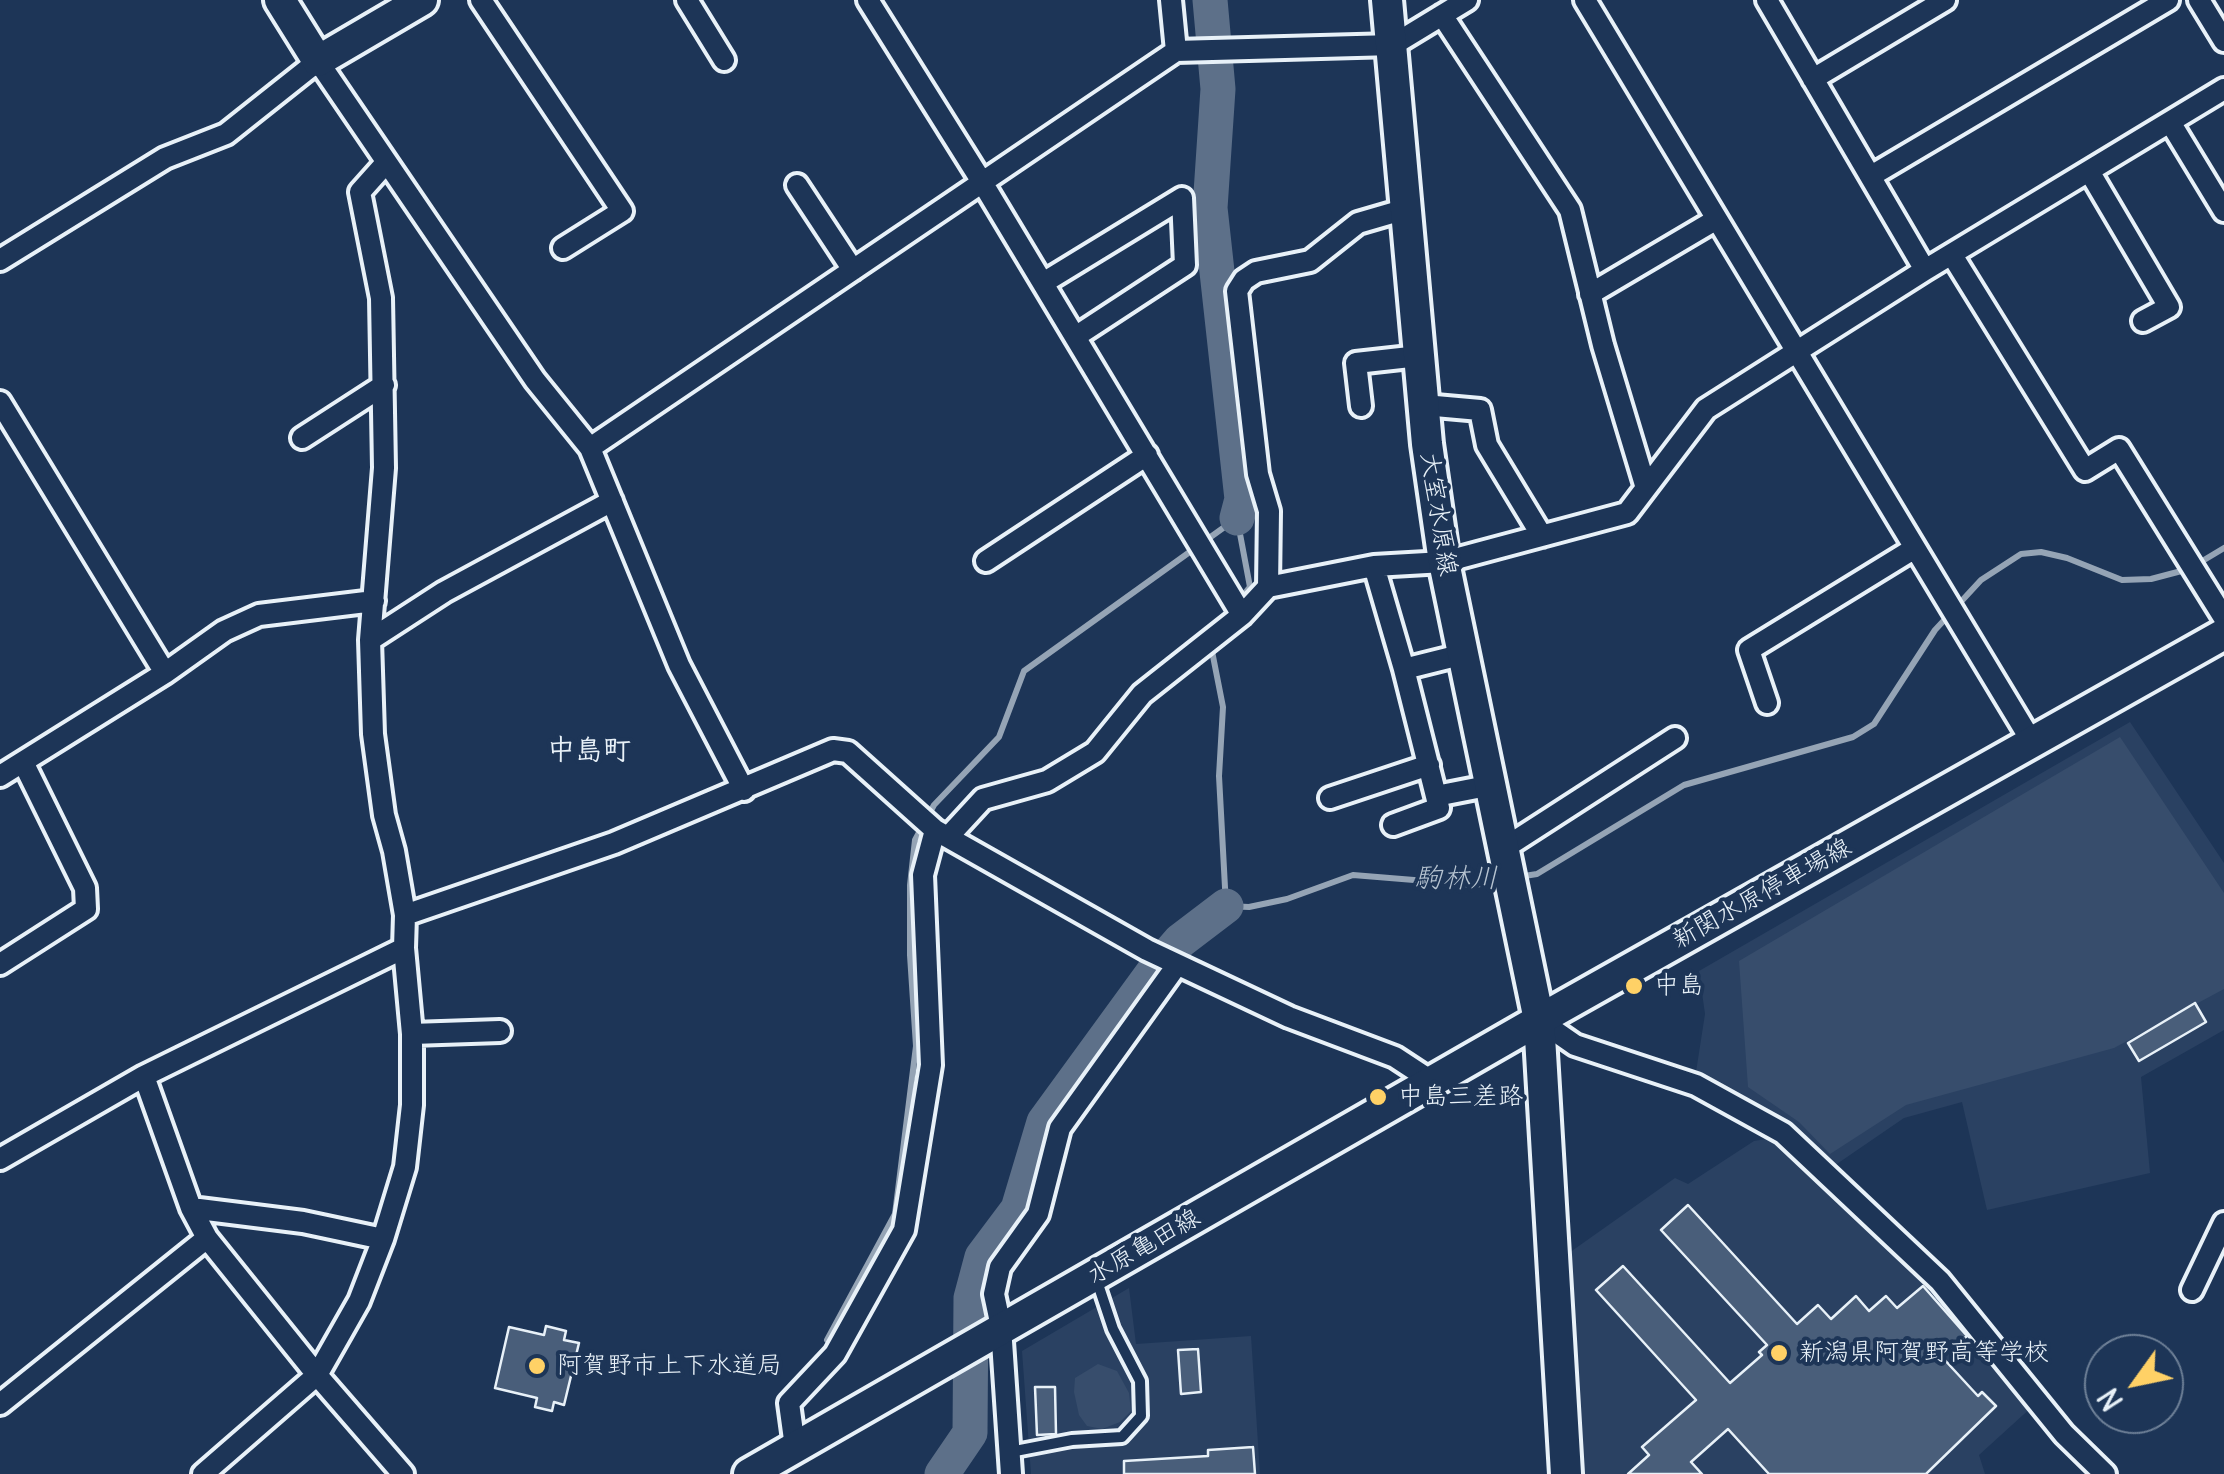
<!DOCTYPE html>
<meta charset="utf-8">
<style>
body{margin:0}
#map{position:relative;width:2224px;height:1474px;overflow:hidden;background:#1d3557;font-family:Delius,sans-serif}
canvas{display:block}
.north{position:absolute;left:2084px;top:1334px;width:100px;height:100px;box-sizing:border-box;background:#1d3557;border:2px solid #6e8097;border-radius:50%;rotate:237deg;font-size:28px;font-weight:700;line-height:40px;text-align:center;color:#e8f1f8}
.north::after{content:'';display:block;margin:auto;width:35px;height:45px;background:#ffd166;clip-path:polygon(50% 0,100% 100%,50% 72%,0 100%)}
</style>
<div id="map">
<canvas width="2224" height="1474"></canvas>
<div class="north">N</div>
</div>
<script>
const ctx = document.querySelector('canvas').getContext('2d');
ctx.lineJoin = 'round';
function fill(path, color) { ctx.fillStyle = color; ctx.fill(path, 'evenodd'); }
const shape = rows => new Path2D(rows.map(r => 'M' + r).join(''));
function stroke(path, color, width, dash) { ctx.strokeStyle = color; ctx.lineWidth = width; ctx.lineCap = dash ? 'butt' : 'round'; ctx.setLineDash(dash || []); ctx.stroke(path); }
function label(font, color, halo, rows, align = 'center') {
  ctx.font = font + ' Delius,"Klee One",sans-serif'; ctx.lineWidth = 8; ctx.setLineDash([]); ctx.textBaseline = 'middle'; ctx.strokeStyle = halo; ctx.fillStyle = color; for (const [text, x, y, turn = 0] of rows) {
    ctx.save(); ctx.translate(x, y); ctx.rotate((+turn || 0) * Math.PI / 180); ctx.textAlign = isNaN(turn) ? turn : align; if (halo) ctx.strokeText(text, 0, 0); ctx.fillText(text, 0, 0); ctx.restore();
  }
}
const built = shape([
 [2130,722,2224,863,2224,1030,2141,1077,2150,1173,1987,1210,1962,1102,1904,1118,1831,1168,1802,1135,1696,1072,1705,1014,1699,971],
 [1773,1138,1799,1155,1949,1301,2034,1405,1979,1455,1985,1474,1574,1474,1559,1260,1675,1178,1688,1184,1754,1141],
 [1129,1288,1136,1344,1251,1336,1260,1474,1031,1474,1022,1351]
]);
const green = shape([
 [2120,737,2224,893,2224,989,2114,1048,1906,1105,1830,1154,1799,1122,1748,1087,1739,961],
 [1098,1364,1117,1371,1129,1393,1131,1411,1120,1422,1102,1429,1087,1426,1079,1415,1074,1392,1075,1378]
]);
const stream = shape([
 [1957,606,1981,580,2021,554,2041,552,2067,558,2122,580,2151,579,2189,569,2224,548],
 [1211,646,1223,707,1219,776,1226,906,1249,907,1287,899,1353,875,1475,885,1501,880],
 [1518,877,1537,874,1684,785,1853,737,1874,724,1935,630,1948,616],
 [827,1340,895,1214,916,1046,910,955,910,885,915,840,934,805,999,737,1024,671,1237,518,1250,587,1237,603]
]);
const river = shape([
 [1210,0,1218,89,1210,208,1242,499,1237,518],
 [942,1474,970,1433,971,1298,982,1257,1018,1209,1044,1122,1154,971,1180,941,1226,906]
]);
const building = shape([
 [2195,1003,2206,1022,2139,1061,2128,1043,2195,1003],
 [1688,1205,1797,1324,1818,1305,1831,1319,1856,1296,1869,1311,1886,1296,1897,1308,1923,1286,1967,1336,1942,1357,1978,1396,1982,1392,1996,1406,1926,1474,1769,1474,1728,1429,1691,1462,1702,1474,1628,1474,1649,1455,1642,1447,1696,1400,1596,1290,1623,1266,1730,1383,1762,1355,1759,1352,1767,1345,1661,1230,1688,1205],
 [546,1326,566,1331,564,1340,579,1343,564,1405,554,1402,552,1411,535,1407,537,1398,495,1388,509,1327,544,1335,546,1326],
 [1198,1349,1201,1392,1181,1394,1178,1350,1198,1349],
 [1035,1387,1055,1387,1056,1434,1037,1435,1035,1387],
 [1253,1447,1255,1474,1124,1474,1124,1461,1208,1456,1208,1450,1253,1447]
]);
const lane = shape([
 [1010,1452,1072,1440,1122,1437,1141,1416,1140,1381,1113,1329,1097,1281]
]);
const street = shape([
 [481,0,622,211,563,248],
 [687,0,724,60],
 [868,0,982,182,1242,615],
 [1171,0,1176,51],
 [1585,0,2032,742],
 [1767,0,1925,270],
 [2199,0,2224,41],
 [1442,15,1570,210,1603,345,1646,488],
 [1813,79,1945,0],
 [2170,122,2224,211],
 [2089,171,2169,307,2143,321],
 [1871,176,2168,0],
 [797,185,853,270],
 [1952,255,2085,470,2119,449,2224,618],
 [0,260,165,158,226,134,318,61,535,380,590,448,679,665,744,790],
 [1043,283,1182,198,1185,265,1075,337],
 [1590,294,1717,219],
 [0,402,165,673],
 [1424,405,1480,410,1487,445,1542,536],
 [1361,406,1356,363,1419,356],
 [302,438,384,385],
 [590,448,1176,51,1393,45,1467,0],
 [986,561,1147,455],
 [1374,566,1404,669,1439,808,1393,825],
 [1268,587,1269,511,1258,474,1237,291,1244,280,1256,272,1310,261,1358,223,1406,209],
 [370,640,444,592,612,501],
 [1404,669,1464,654],
 [1767,703,1749,650,1915,548],
 [0,776,165,673,224,631,259,615,374,601],
 [1436,796,1492,785],
 [1330,798,1429,765],
 [948,837,983,799,1047,781,1095,752,1142,694,1242,615,1268,587,1374,566,1444,562,1627,513,1706,409,1925,270,2224,89],
 [1506,847,1675,738],
 [405,915,614,843,833,750,848,752,935,830,1147,950,1289,1017,1395,1057,1433,1082],
 [0,964,86,909,85,888,23,762],
 [1539,1020,1575,1045,1696,1085,1783,1133,1940,1281,2064,1434,2105,1474],
 [412,1034,500,1031],
 [144,1076,191,1208,207,1238,317,1375,403,1474],
 [0,1159,144,1076,404,948],
 [191,1208,303,1222,383,1239],
 [2192,1290,2224,1223],
 [0,1404,207,1238],
 [795,1447,789,1403,835,1354,904,1230,931,1065,923,875,935,830],
 [203,1474,317,1375,359,1301,383,1239,405,1167,412,1105,412,1034,404,948,405,915,394,851,384,815,373,734,370,640,384,468,381,298,360,192,385,164],
 [1011,1474,1001,1327,994,1294,1000,1267,1038,1214,1060,1128,1177,965]
]);
const secondary = shape([
 [280,0,318,61,422,0],
 [1387,0,1427,444,1444,562,1539,1020,1566,1474],
 [749,1474,1539,1020,2224,634]
]);
const markers = [
 [1634,986,10,"#ffd166"],
 [1378,1097,10,"#ffd166"],
 [1779,1353,10,"#ffd166"],
 [537,1366,10,"#ffd166"]
];
const streetNames = [
 ["大室水原線",1438,514,81],
 ["新関水原停車場線",1762,894,-29],
 ["水原亀田線",1144,1247,-30]
];
const poiNames = [
 ["中島",1654,986],
 ["中島三差路",1398,1097],
 ["新潟県阿賀野高等学校",1799,1353],
 ["阿賀野市上下水道局",557,1366]
];
const neighbourhoodNames = [
 ["中島町",589,751]
];
const waterNames = [
 ["駒林川",1456,879]
];
fill(built, '#2a4162');
fill(green, '#374d6c');
stroke(stream, '#95a4b5', 6);
stroke(river, '#5d7089', 35);
fill(building, '#495e7a');
stroke(building, '#e8f1f8', 2.5);
stroke(lane, '#e8f1f8', 18);
stroke(street, '#e8f1f8', 28);
stroke(secondary, '#e8f1f8', 38);
stroke(lane, '#1d3557', 10);
stroke(street, '#1d3557', 20);
stroke(secondary, '#1d3557', 30);
for (const [x, y, r, color] of markers) { const dot = new Path2D(); dot.arc(x, y, r, 0, 2 * Math.PI); ctx.fillStyle = color; ctx.fill(dot); stroke(dot, '#1d3557', 4); }
label('25px', '#e8f1f8', '#1d3557', streetNames);
label('25px', '#e8f1f8', '#1d3557', poiNames, 'left');
label('bold 28px', '#e8f1f8', '#1d3557', neighbourhoodNames);
label('italic 28px', '#b7c4d1', '#1d3557', waterNames);
</script>
